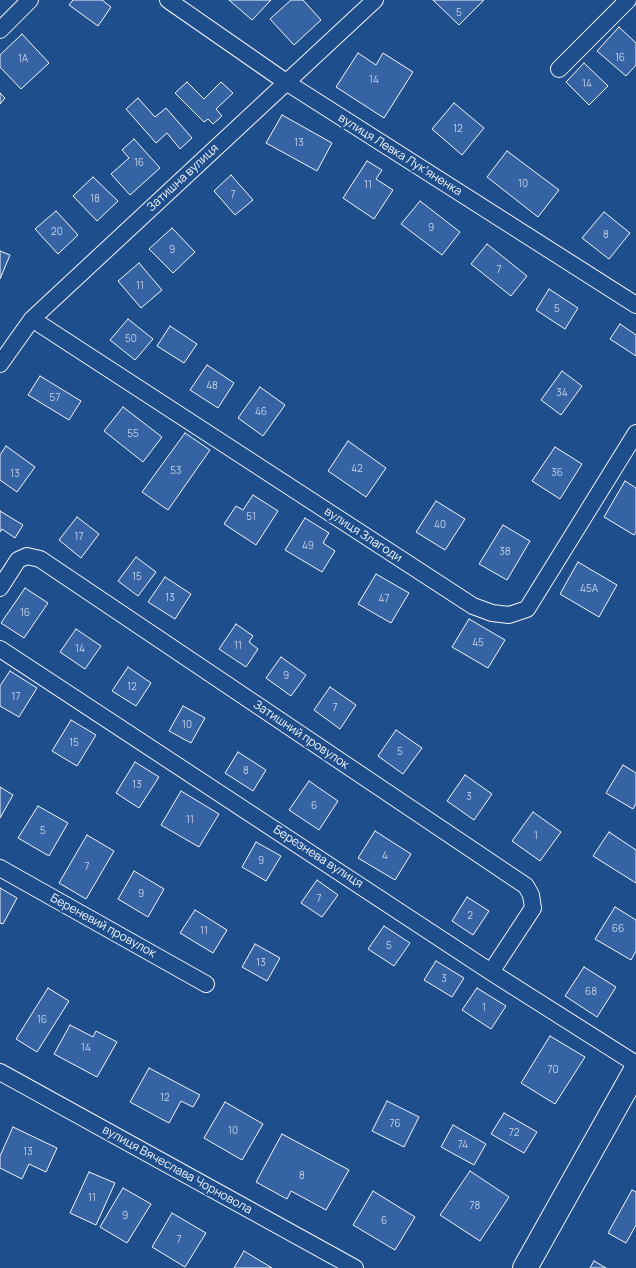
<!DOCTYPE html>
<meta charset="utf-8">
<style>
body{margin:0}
canvas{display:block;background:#1f4e8c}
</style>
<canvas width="636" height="1268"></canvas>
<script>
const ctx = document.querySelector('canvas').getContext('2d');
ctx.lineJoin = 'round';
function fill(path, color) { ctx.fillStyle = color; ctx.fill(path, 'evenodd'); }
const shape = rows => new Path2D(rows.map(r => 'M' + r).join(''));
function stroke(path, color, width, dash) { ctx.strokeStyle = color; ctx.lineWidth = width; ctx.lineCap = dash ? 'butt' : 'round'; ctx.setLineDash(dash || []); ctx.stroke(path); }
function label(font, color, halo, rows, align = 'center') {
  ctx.font = font + ' Manrope,sans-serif'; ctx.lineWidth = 4; ctx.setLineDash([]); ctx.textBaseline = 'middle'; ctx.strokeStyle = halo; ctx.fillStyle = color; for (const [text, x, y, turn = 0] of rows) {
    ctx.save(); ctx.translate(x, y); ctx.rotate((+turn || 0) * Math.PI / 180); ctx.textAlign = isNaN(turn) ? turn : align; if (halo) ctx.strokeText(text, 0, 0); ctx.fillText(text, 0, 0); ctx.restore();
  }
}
const building = shape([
 [73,0,102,0,111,7,98,26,69,5,73,0],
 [229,0,271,0,252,20,229,0],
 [291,0,303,0,321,20,294,45,270,19,291,0],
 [433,0,484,0,459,25,433,0],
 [619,27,636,43,636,65,626,76,597,51,619,27],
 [22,34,49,63,21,89,0,67,0,55,22,34],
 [358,53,376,65,383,53,413,72,384,118,336,87,358,53],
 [584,63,608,86,589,105,566,82,584,63],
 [187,82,204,99,221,82,233,93,216,109,222,116,213,124,208,119,204,122,175,93,187,82],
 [0,93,5,98,0,104,0,93],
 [138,98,155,117,166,108,192,138,180,149,167,133,156,143,126,109,138,98],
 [454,103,484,128,462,155,432,129,454,103],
 [282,115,332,143,317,171,266,143,282,115],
 [134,139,160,168,130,195,111,174,129,158,122,150,134,139],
 [507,151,559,190,538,217,487,177,507,151],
 [367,161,382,170,376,179,393,190,374,219,343,198,367,161],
 [231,175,253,200,235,215,214,191,231,175],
 [93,177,118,201,97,221,73,196,93,177],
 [420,201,460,232,442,255,401,224,420,201],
 [56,211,78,235,58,254,35,229,56,211],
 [604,212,630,233,609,259,582,238,604,212],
 [172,228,195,252,173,273,149,249,172,228],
 [487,244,527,276,511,296,471,264,487,244],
 [0,251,10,255,0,279,0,251],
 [139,263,162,290,141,308,118,281,139,263],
 [549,289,578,308,565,329,536,310,549,289],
 [128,319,153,339,135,360,110,340,128,319],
 [620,324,636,335,636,356,610,339,620,324],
 [170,326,197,344,184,363,157,346,170,326],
 [207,365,234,383,218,408,190,390,207,365],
 [562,371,582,386,561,415,541,400,562,371],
 [40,376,81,401,69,420,28,395,40,376],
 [260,387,285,405,263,436,238,418,260,387],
 [123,407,162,437,143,462,104,431,123,407],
 [185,433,210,450,168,510,142,492,185,433],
 [348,441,386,468,366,497,328,471,348,441],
 [6,446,35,467,17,492,0,480,0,455,6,446],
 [555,447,582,464,560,499,532,481,555,447],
 [625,481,636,488,636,532,634,535,604,517,625,481],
 [253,495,278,511,256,545,224,524,236,506,243,510,253,495],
 [436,501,465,519,445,550,416,532,436,501],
 [0,511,23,525,15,538,2,529,0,532,0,511],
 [77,517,99,534,81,558,59,540,77,517],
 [305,518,329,533,323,543,335,551,322,572,285,550,305,518],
 [503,525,530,541,507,580,479,564,503,525],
 [136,557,156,572,138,596,118,581,136,557],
 [578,562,617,585,599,617,560,594,578,562],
 [376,574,409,593,391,623,358,604,376,574],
 [165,577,191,594,175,619,148,602,165,577],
 [25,588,48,603,24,638,1,623,25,588],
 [469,619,505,640,488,668,452,647,469,619],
 [236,624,253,636,249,642,258,649,246,667,219,649,236,624],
 [76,629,101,646,85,669,60,652,76,629],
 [281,657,306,675,291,696,266,678,281,657],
 [128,667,151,683,136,706,112,691,128,667],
 [10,671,37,688,19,717,0,706,0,686,10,671],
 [330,687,356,705,340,729,314,710,330,687],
 [183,706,205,718,191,743,169,731,183,706],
 [71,720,96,735,77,766,52,751,71,720],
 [396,730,422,748,403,774,378,756,396,730],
 [238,752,266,770,253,791,225,773,238,752],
 [135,762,159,777,139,808,116,793,135,762],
 [623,765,636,773,636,803,633,809,606,793,623,765],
 [465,775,492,794,474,820,447,801,465,775],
 [309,781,338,801,319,830,289,810,309,781],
 [0,787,13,795,0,818,0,787],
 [181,791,219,814,199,847,161,825,181,791],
 [38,806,68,823,49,856,18,838,38,806],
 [533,812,561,832,540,861,512,841,533,812],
 [375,831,411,854,395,880,358,858,375,831],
 [609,832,636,850,636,883,593,856,609,832],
 [87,835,114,851,86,899,59,883,87,835],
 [256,842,281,856,266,881,242,867,256,842],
 [134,871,164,889,148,917,118,899,134,871],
 [317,880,338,895,322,917,301,903,317,880],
 [0,888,17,898,3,924,0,923,0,888],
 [467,897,489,911,473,935,452,921,467,897],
 [615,907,636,920,636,951,631,960,595,939,615,907],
 [195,910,227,930,213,953,180,933,195,910],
 [384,926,410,943,394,966,368,949,384,926],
 [255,944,280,958,267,981,242,967,255,944],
 [436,961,464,978,452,997,424,980,436,961],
 [584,967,616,987,597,1017,565,996,584,967],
 [48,988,69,1001,37,1052,16,1039,48,988],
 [477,988,506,1006,491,1029,462,1010,477,988],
 [70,1025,93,1037,96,1031,117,1042,97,1077,54,1054,70,1025],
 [550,1036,585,1057,555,1104,521,1083,550,1036],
 [149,1068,200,1095,193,1107,181,1101,169,1123,130,1102,149,1068],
 [387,1101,419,1117,404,1147,372,1131,387,1101],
 [225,1102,263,1124,242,1160,204,1138,225,1102],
 [504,1113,537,1132,524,1153,491,1134,504,1113],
 [453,1125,486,1144,474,1165,441,1147,453,1125],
 [13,1127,57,1148,46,1172,29,1164,22,1179,0,1168,0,1156,13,1127],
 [282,1134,349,1170,326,1210,291,1191,287,1199,256,1182,282,1134],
 [470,1171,509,1197,480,1241,440,1215,470,1171],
 [89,1172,115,1183,96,1225,70,1213,89,1172],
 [123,1188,151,1204,127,1243,100,1227,123,1188],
 [632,1190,636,1192,636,1225,626,1243,608,1233,632,1190],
 [373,1191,415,1217,395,1250,353,1225,373,1191],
 [172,1213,206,1233,185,1267,152,1247,172,1213],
 [244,1251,272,1268,234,1268,244,1251],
 [594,1261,606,1268,590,1268,594,1261]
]);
const minor = shape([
 [168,0,286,82,636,305],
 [0,30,30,0],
 [559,69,628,0],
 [32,319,473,606,492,613,509,615,527,609,636,433],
 [0,364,32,319,375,0],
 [0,588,18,560,27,556,40,559,526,886,531,895,533,908,491,972],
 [0,649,491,972,636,1064],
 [0,868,206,984],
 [0,1072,355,1268]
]);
const secondary = shape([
 [525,1268,636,1070]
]);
const numberNames = [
 ["5",459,13],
 ["16",620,58],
 ["1А",23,59],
 ["14",374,80],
 ["14",587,84],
 ["12",458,129],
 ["13",299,143],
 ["16",139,163],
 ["10",523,184],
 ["11",368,185],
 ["7",233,195],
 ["18",95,199],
 ["9",431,228],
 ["20",57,232],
 ["8",606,235],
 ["9",172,250],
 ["7",499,270],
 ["11",140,286],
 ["5",557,309],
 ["50",131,339],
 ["48",212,386],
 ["34",562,393],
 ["57",55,398],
 ["46",261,412],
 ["55",133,434],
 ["42",357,469],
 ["53",176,471],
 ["36",557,473],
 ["13",15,474],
 ["51",251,517],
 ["40",440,525],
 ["17",79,537],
 ["49",308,546],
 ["38",505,552],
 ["15",137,577],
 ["45А",589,589],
 ["13",170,598],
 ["47",384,599],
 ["16",25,613],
 ["45",478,643],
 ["11",238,646],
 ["14",80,649],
 ["9",286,676],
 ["12",132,687],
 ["17",16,697],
 ["7",335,708],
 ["10",187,725],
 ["15",74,743],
 ["5",400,752],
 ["8",246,771],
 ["13",137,785],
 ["3",469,797],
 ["6",314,806],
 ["11",190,820],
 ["5",43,831],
 ["1",536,836],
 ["4",385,856],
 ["9",261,861],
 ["7",87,867],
 ["9",141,894],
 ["7",319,899],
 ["2",470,916],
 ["66",618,929],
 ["11",204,931],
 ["5",389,946],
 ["13",261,963],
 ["3",444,979],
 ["68",591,992],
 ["1",484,1008],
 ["16",42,1020],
 ["14",86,1048],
 ["70",553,1070],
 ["12",165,1098],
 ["76",395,1124],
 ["10",233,1131],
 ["72",514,1133],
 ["74",463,1145],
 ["13",28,1152],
 ["8",302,1176],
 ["11",92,1198],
 ["78",475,1206],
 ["9",125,1216],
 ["6",384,1221],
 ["7",179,1240]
];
const streetNames = [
 ["вулиця Левка Лукʼяненка",400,155,32],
 ["Затишна вулиця",183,178,-43],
 ["вулиця Злагоди",363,535,33],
 ["Затишний провулок",301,735,34],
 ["Березнева вулиця",318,857,33],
 ["Береневий провулок",103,926,29],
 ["вулиця Вячеслава Чорновола",177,1170,29]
];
fill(building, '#3563a3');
stroke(building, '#f2f6ff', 1);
stroke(minor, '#f2f6ff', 18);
stroke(secondary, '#f2f6ff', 26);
stroke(minor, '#1f4e8c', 16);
stroke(secondary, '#1f4e8c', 24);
label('10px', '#c3d1e8', null, numberNames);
label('12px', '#f2f6ff', '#1f4e8c', streetNames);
</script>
